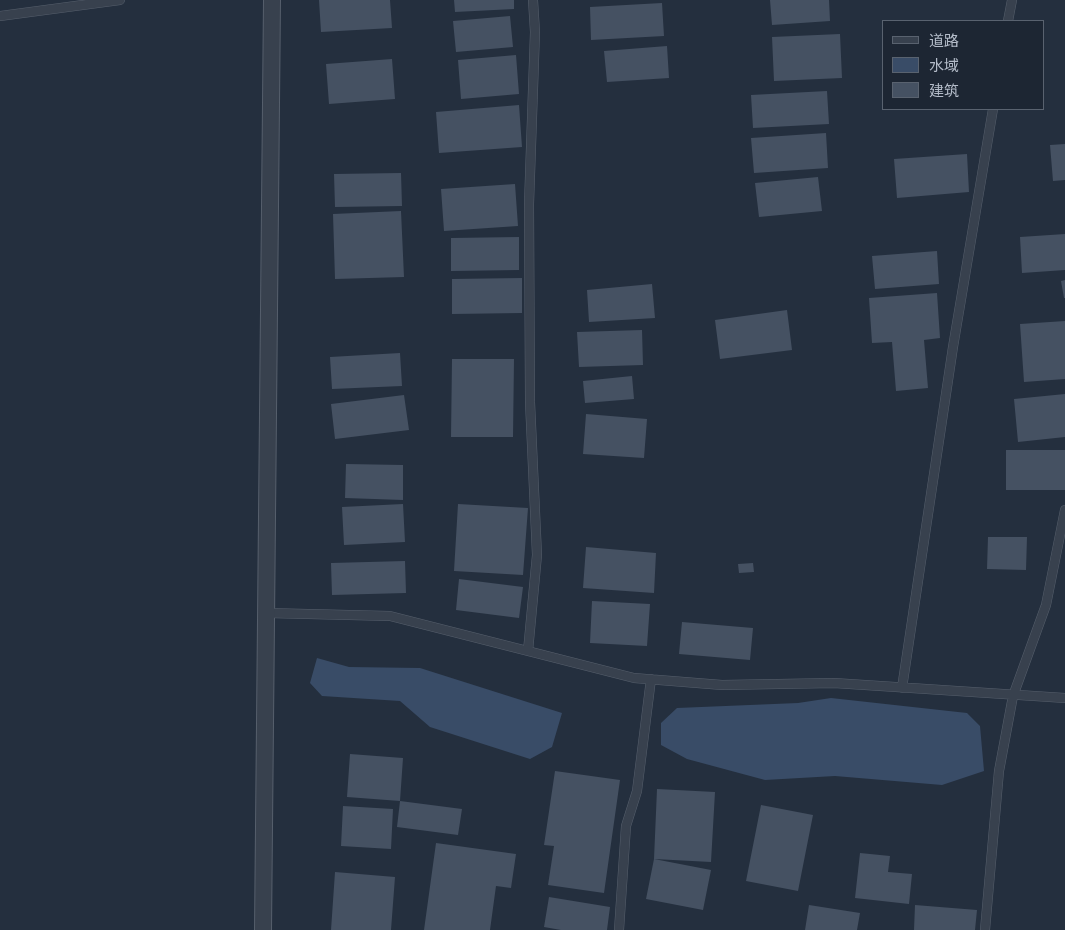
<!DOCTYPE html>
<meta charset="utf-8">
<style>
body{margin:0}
#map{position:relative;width:1065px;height:930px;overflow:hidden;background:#242f3e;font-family:Roboto,"Noto Sans SC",sans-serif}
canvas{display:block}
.legend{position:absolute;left:882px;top:20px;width:162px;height:90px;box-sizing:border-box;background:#1d2633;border:1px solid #59626f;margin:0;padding:6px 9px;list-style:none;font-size:15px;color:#b4bcc9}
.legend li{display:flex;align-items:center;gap:10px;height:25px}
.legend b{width:25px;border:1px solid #59626f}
</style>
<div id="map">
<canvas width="1065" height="930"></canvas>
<ul class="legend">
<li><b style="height:6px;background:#38414e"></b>道路</li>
<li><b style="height:14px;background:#394c67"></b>水域</li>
<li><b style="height:14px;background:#455162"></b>建筑</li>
</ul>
</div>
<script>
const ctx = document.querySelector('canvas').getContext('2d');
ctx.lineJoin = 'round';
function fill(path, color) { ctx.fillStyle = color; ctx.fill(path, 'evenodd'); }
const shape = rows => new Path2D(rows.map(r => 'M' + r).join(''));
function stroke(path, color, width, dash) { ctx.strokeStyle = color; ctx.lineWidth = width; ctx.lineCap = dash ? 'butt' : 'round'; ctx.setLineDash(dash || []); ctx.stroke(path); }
const water = shape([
 [317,658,349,667,420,668,562,713,552,747,530,759,430,727,400,701,322,696,310,683],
 [831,698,967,713,980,726,984,771,942,785,835,776,765,780,687,759,661,745,661,723,677,708,798,703]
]);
const building = shape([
 [319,0,390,0,392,28,321,32],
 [454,0,514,0,514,9,455,12],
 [770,0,829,0,830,21,772,25],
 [662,3,664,36,591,40,590,7],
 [510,16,513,47,456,52,453,21],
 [840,34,842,78,774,81,772,37],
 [667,46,669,78,607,82,604,51],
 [516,55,519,94,461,99,458,60],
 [392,59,395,99,329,104,326,64],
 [827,91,829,124,753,128,751,95],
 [519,105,522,147,439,153,436,112],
 [826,133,828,168,754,173,751,138],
 [1065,144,1065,180,1053,181,1050,145],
 [967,154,969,192,897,198,894,159],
 [401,173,402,206,335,207,334,174],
 [818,177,822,211,759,217,755,183],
 [515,184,518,226,444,231,441,189],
 [401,211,404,277,335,279,333,214],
 [1065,234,1065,270,1022,273,1020,237],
 [519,237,519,270,451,271,451,238],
 [937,251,939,284,875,289,872,256],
 [522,278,522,313,452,314,452,279],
 [1065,280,1065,298,1064,298,1061,281],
 [652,284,655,318,589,322,587,290],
 [937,293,940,338,924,340,928,388,896,391,892,342,872,343,869,298],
 [787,310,792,350,720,359,715,320],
 [1065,321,1065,379,1024,382,1020,324],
 [642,330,643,365,579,367,577,332],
 [400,353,402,386,332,389,330,357],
 [452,359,514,359,513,437,451,437],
 [632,376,634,399,585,403,583,381],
 [1065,394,1065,437,1018,442,1014,399],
 [404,395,409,430,335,439,331,404],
 [586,414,647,419,644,458,583,454],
 [1006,450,1065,450,1065,490,1006,490],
 [346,464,403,465,403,500,345,498],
 [403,504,405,542,344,545,342,507],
 [458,504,528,508,523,575,454,571],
 [988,537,1027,537,1026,570,987,569],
 [586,547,656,553,654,593,583,588],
 [405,561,406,593,332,595,331,563],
 [753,563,754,572,739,573,738,564],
 [459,579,523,587,519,618,456,610],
 [592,601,650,604,647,646,590,643],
 [682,622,753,628,750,660,679,654],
 [350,754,403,758,400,801,347,797],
 [555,771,620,780,604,893,548,885,554,846,544,845],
 [657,789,715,792,711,862,654,859],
 [400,801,462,809,458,835,397,827],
 [761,805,813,815,798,891,746,881],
 [343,806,393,809,391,849,341,846],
 [436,843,516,854,511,888,496,886,490,930,424,930],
 [860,853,890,856,888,872,912,874,909,904,855,898],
 [654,859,711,870,703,910,646,899],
 [335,872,395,877,391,930,331,930],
 [549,897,610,907,607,930,561,930,544,927],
 [809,905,860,913,857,930,805,930],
 [915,905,977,910,975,930,914,930]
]);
const service = shape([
 [0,16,120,0],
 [1008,21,1012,0],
 [267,613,390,616,634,678,722,685,834,683,1065,698],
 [528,651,537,555,530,402,529,204,535,32,533,0],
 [902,688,953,347,993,109],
 [619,930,626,826,637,791,651,679],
 [985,930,999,771,1013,696,1046,605,1065,510]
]);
const minor = shape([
 [263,930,272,0]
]);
fill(water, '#394c67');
fill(building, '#455162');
stroke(service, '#565f6c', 10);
stroke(minor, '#565f6c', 18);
stroke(service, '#38414e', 9);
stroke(minor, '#38414e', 16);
</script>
